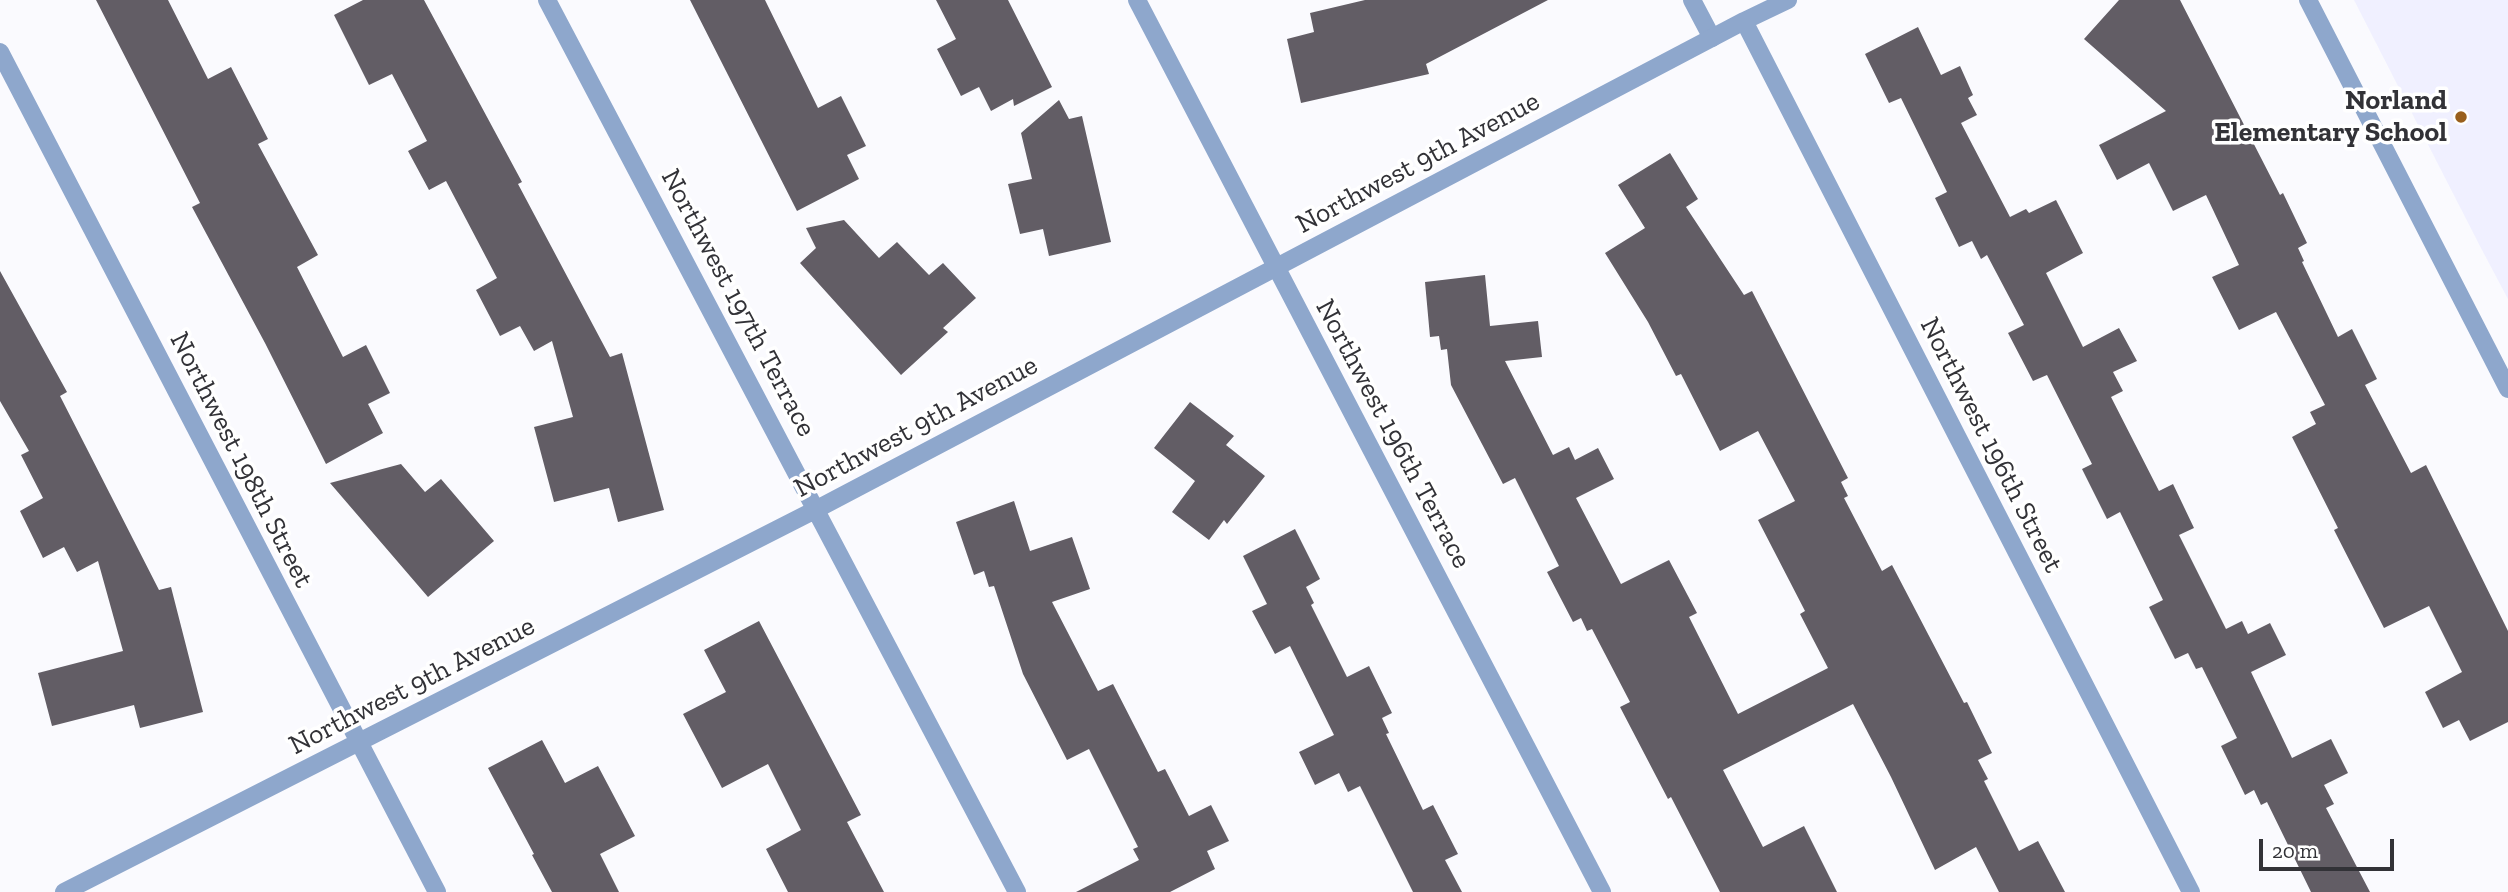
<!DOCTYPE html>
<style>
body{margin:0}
#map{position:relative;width:2508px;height:892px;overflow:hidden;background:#fafafe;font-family:"Zilla Slab",serif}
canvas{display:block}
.scale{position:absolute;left:2259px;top:839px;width:135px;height:32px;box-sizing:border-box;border:4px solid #323237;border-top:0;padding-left:9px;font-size:21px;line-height:24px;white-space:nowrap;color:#323237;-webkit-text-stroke:5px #fff;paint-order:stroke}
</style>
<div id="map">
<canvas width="2508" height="892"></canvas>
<div class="scale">20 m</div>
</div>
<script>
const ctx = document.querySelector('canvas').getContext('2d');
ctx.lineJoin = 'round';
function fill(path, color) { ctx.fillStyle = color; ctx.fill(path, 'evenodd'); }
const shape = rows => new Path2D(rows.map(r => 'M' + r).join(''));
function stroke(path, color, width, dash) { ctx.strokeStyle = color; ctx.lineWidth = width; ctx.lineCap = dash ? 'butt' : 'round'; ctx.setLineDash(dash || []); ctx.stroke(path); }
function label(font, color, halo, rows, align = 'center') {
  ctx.font = font + ' "Zilla Slab",serif'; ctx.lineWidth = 7; ctx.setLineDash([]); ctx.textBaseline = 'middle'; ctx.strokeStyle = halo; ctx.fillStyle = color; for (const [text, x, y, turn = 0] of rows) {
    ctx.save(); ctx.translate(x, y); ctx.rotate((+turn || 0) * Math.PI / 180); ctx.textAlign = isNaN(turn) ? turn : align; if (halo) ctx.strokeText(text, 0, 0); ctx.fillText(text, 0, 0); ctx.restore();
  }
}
const built = shape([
 [2354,0,2508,0,2508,299,2481,248]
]);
const building = shape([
 [96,0,168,0,208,79,231,67,268,139,258,144,318,255,297,267,343,357,366,345,390,393,368,404,383,433,326,464,265,343,192,207,200,203],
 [363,0,424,0,522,182,518,184,610,357,622,353,664,510,618,522,609,488,554,502,534,427,573,417,552,341,534,351,520,326,500,336,476,290,497,278,446,181,429,190,408,151,427,141,392,74,369,85,334,15],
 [690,0,765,0,818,108,841,96,866,146,847,155,859,179,797,211],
 [936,0,1008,0,1052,87,1014,106,1013,99,991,111,979,87,961,96,937,49,956,39],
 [1365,0,1548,0,1426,64,1429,74,1301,103,1287,39,1314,32,1310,13],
 [2119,0,2180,0,2280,195,2283,193,2307,243,2298,248,2304,261,2302,262,2338,337,2352,329,2377,379,2365,385,2411,473,2426,465,2508,631,2508,722,2470,741,2459,720,2443,728,2425,692,2462,672,2429,606,2384,628,2334,530,2338,528,2292,437,2316,424,2310,412,2325,405,2276,312,2239,330,2212,277,2239,265,2206,195,2173,211,2149,163,2117,180,2099,145,2166,111,2084,39],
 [1918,27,1941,75,1960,66,1973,95,1968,98,1977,115,1961,123,2010,217,2026,209,2029,213,2056,200,2083,253,2046,273,2083,347,2119,328,2137,361,2113,372,2123,391,2111,397,2159,491,2173,484,2194,528,2179,535,2226,629,2242,621,2248,634,2270,623,2286,655,2251,672,2292,758,2331,739,2348,773,2324,785,2334,804,2326,808,2370,892,2311,892,2267,802,2261,805,2254,790,2245,795,2221,746,2237,738,2202,667,2196,669,2188,653,2175,659,2149,607,2163,600,2120,512,2107,519,2082,469,2092,464,2047,375,2033,381,2008,333,2024,325,1987,255,1981,259,1972,241,1959,247,1935,198,1947,192,1901,98,1889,103,1865,54],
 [1059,100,1069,119,1082,116,1111,242,1049,256,1043,229,1020,234,1008,184,1032,179,1021,133],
 [1670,153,1698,199,1686,207,1744,295,1752,291,1848,478,1841,482,1848,496,1844,498,1882,571,1892,565,1964,703,1967,702,1992,753,1978,760,1988,779,1984,781,2019,851,2038,841,2065,892,1999,892,1976,847,1935,870,1891,777,1853,704,1723,770,1763,847,1804,826,1837,892,1720,892,1671,797,1668,799,1620,707,1630,702,1592,629,1587,631,1581,618,1573,622,1547,572,1559,566,1515,478,1503,484,1451,385,1447,349,1441,350,1439,336,1430,337,1425,282,1485,275,1490,326,1538,321,1542,357,1505,361,1553,455,1569,447,1575,460,1598,448,1614,479,1576,498,1621,584,1669,560,1697,613,1689,617,1738,714,1828,668,1800,614,1805,611,1758,520,1795,501,1758,431,1720,451,1681,374,1676,376,1648,322,1605,253,1645,228,1618,185],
 [844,220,879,258,897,242,929,275,943,263,976,298,943,328,948,332,901,375,800,263,816,248,806,228],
 [0,271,67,392,60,396,159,590,171,587,203,712,140,728,134,705,52,726,38,673,123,651,98,561,77,572,64,547,43,558,20,511,43,498,21,455,29,451,0,401],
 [1190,402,1234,436,1226,445,1265,476,1227,524,1224,520,1209,540,1172,512,1195,481,1154,448],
 [401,464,425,492,441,479,494,541,428,597,330,483],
 [1014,501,1030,551,1072,537,1090,589,1052,602,1098,691,1113,684,1158,772,1165,769,1189,816,1211,805,1229,841,1207,851,1215,869,1170,892,1076,892,1139,860,1133,849,1138,847,1089,749,1067,760,1023,674,994,586,989,587,984,571,974,575,956,522],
 [1295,529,1320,579,1306,587,1314,603,1311,605,1347,677,1369,666,1392,713,1382,718,1389,733,1386,734,1423,810,1433,805,1458,854,1445,860,1462,892,1413,892,1360,786,1348,792,1339,773,1315,785,1299,752,1334,735,1290,646,1275,654,1252,611,1267,604,1243,556],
 [759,621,861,815,847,822,884,892,788,892,766,849,801,830,768,764,722,788,683,714,726,692,704,650],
 [542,740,565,783,598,766,635,836,600,854,619,892,552,892,532,855,534,854,488,768]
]);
const service = shape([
 [1692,0,1712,38]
]);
const minor = shape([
 [547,0,1017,892],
 [1137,0,1602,892],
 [2308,0,2508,389],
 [1744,21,2191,892],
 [0,52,437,892],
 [64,892,817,509,1744,21,1788,0]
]);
const markers = [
 [2461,117,7,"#995f1d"]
];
const poiNames = [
 ["Norland",2447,101],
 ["Elementary School",2447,133]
];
const streetNames = [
 ["Northwest 9th Avenue",1418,163,-28],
 ["Northwest 197th Terrace",738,303,62],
 ["Northwest 9th Avenue",916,427,-28],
 ["Northwest 196th Terrace",1393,434,62],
 ["Northwest 196th Street",1991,445,63],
 ["Northwest 198th Street",241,460,63],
 ["Northwest 9th Avenue",412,686,-27]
];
fill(built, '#f0f0ff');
fill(building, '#625d65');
stroke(service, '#8ea7cc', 18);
stroke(minor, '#8ea7cc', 18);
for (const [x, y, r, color] of markers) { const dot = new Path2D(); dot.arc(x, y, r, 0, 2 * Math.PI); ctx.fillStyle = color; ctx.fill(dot); stroke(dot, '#fff', 2.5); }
label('bold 28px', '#323237', '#fff', poiNames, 'right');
label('28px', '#323237', '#fff', streetNames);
</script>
